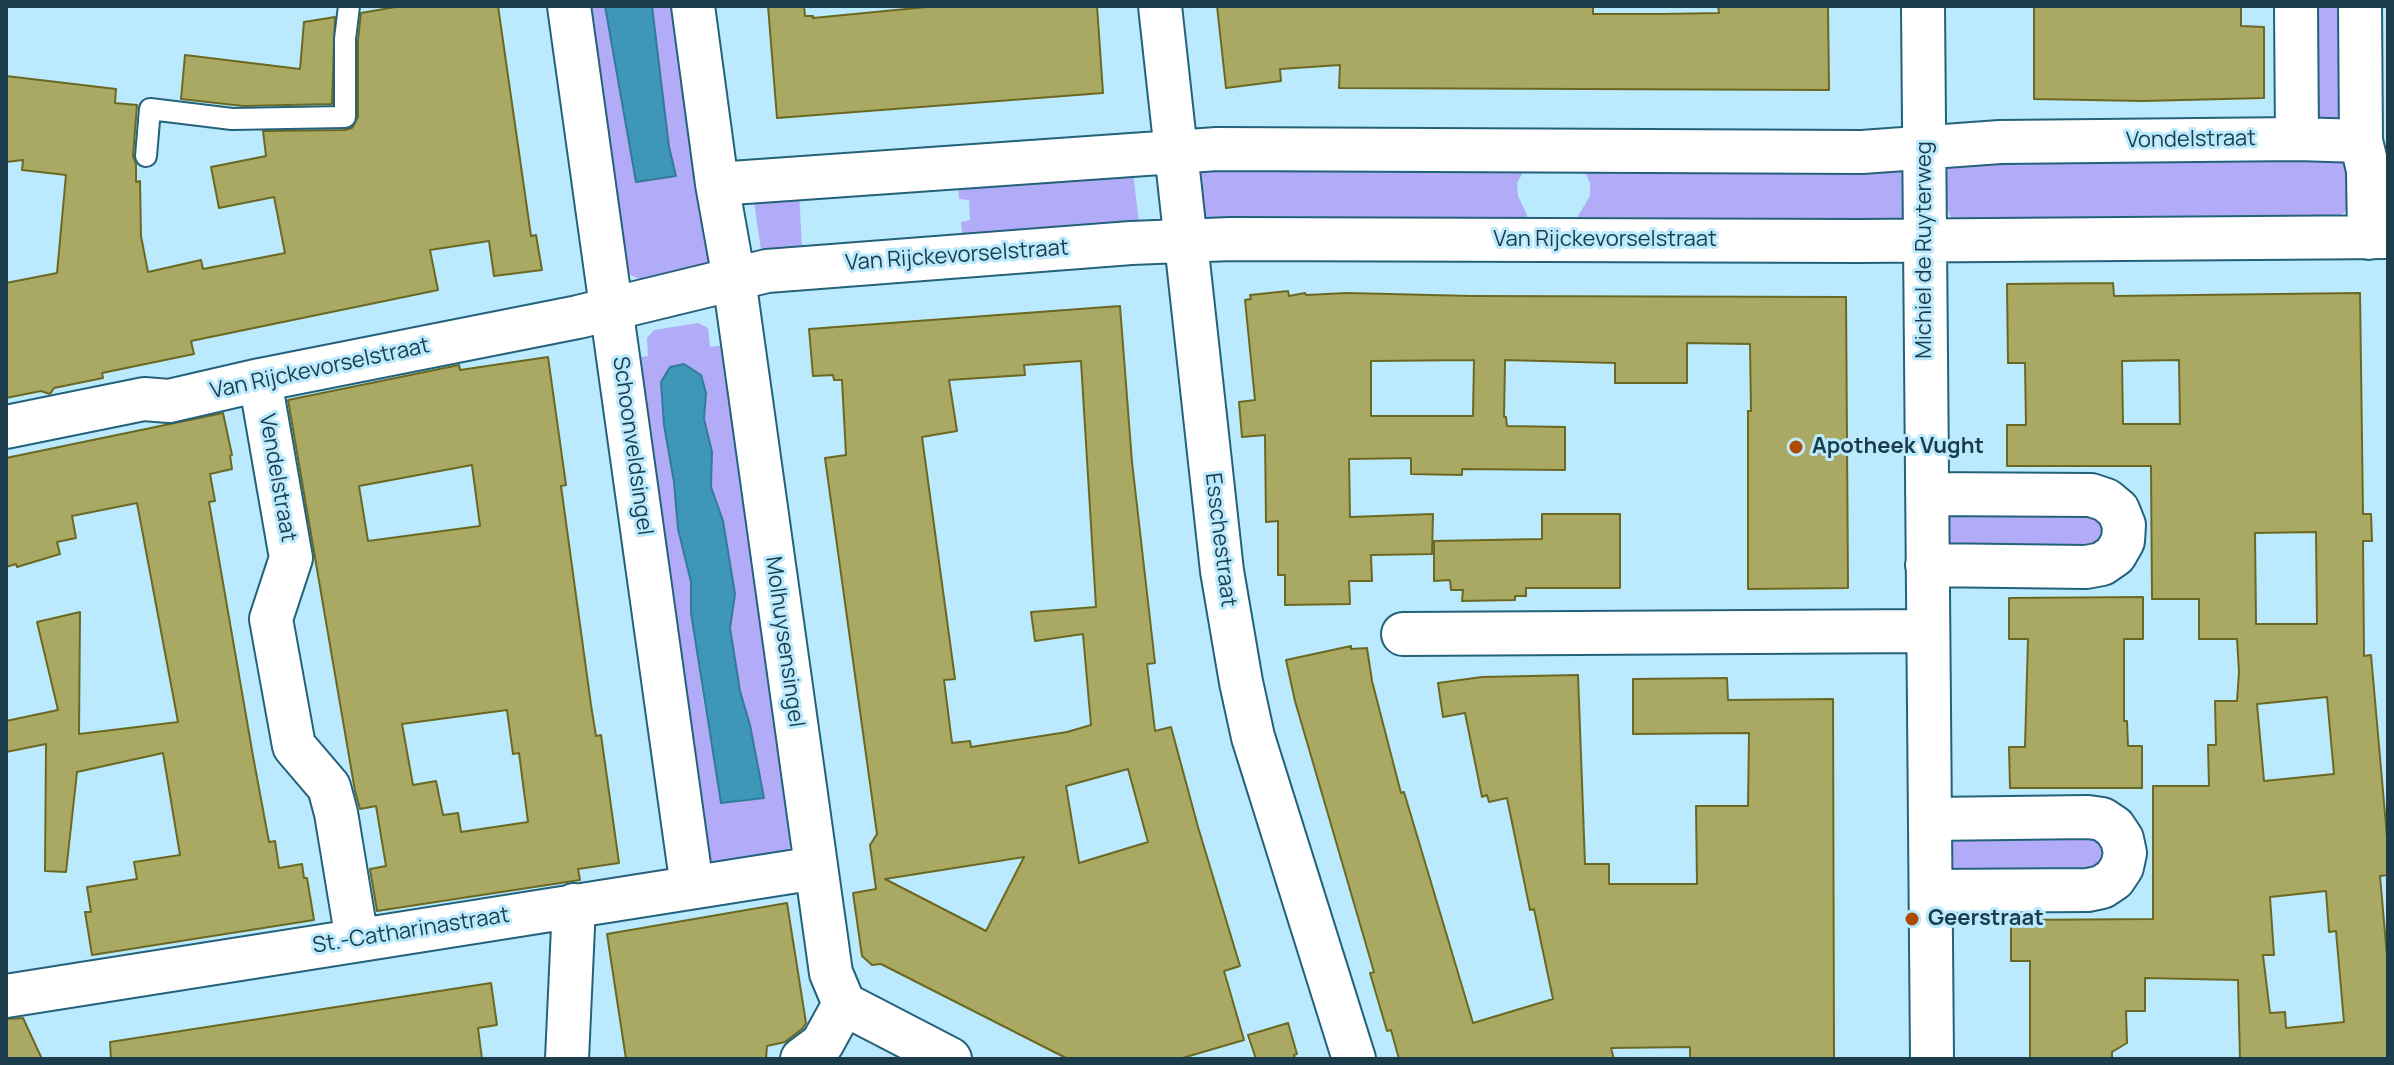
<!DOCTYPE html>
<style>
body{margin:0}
#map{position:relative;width:2394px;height:1065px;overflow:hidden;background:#bbe9fe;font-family:Manrope,sans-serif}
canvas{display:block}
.frame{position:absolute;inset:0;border:8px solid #1b3d4b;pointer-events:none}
</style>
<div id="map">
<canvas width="2394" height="1065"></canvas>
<div class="frame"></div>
</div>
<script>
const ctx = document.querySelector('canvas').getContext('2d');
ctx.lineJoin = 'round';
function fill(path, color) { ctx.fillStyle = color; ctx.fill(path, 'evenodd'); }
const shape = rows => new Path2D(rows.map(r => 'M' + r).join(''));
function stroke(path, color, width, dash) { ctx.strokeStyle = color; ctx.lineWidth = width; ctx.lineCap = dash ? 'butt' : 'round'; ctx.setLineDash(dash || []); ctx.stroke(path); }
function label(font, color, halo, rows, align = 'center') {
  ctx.font = font + ' Manrope,sans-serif'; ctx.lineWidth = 6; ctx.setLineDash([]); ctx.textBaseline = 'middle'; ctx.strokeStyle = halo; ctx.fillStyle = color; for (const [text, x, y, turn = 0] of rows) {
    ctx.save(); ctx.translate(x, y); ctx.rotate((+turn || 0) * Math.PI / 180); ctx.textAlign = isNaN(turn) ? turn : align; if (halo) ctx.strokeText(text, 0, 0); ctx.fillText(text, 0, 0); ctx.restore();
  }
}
const green = shape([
 [584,6,605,6,636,182,675,176,669,148,652,6,679,6,713,250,709,262,699,270,644,281,628,274],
 [2304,6,2353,6,2350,117,2318,126],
 [2336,156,2346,163,2353,199,2345,212,2333,220,1960,222,1951,217,1943,199,1943,178,1951,162],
 [1132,164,1140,231,963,244,961,222,970,220,969,200,959,199,958,177],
 [1198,164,1525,169,1517,183,1518,196,1527,215,1527,225,1205,221],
 [1582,166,1898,168,1906,181,1904,215,1897,223,1579,225,1578,216,1590,196,1590,183],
 [799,190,802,249,762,257,753,195],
 [698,323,708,328,710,347,725,345,794,840,785,855,727,868,712,862,704,852,633,358,648,356,647,338,654,330],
 [706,393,704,419,712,452,711,487,723,521,735,594,730,628,740,691,750,725,764,797,721,803,704,704,691,613,691,582,678,529,674,482],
 [2083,506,2106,520,2103,549,1950,550,1946,540,1947,520,1953,513],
 [1956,835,2105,835,2107,871,1954,871,1949,862,1951,843]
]);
const water = shape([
 [605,6,652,6,669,147,676,176,636,182,605,6],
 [684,364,701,375,706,393,704,419,712,452,711,487,723,521,735,594,730,628,740,691,750,725,764,798,721,803,691,613,691,582,678,529,674,482,664,425,661,382,670,367,684,364]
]);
const building = shape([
 [401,6,498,6,531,236,536,235,542,270,494,276,489,241,430,250,438,290,191,341,194,354,102,373,103,378,54,388,50,394,41,391,6,398,6,283,57,273,66,175,22,170,23,160,6,162,6,76,116,89,115,103,137,105,133,156,136,164,136,182,140,181,141,236,148,272,201,260,203,269,285,253,274,197,219,208,211,167,266,156,263,131,345,130,352,128,358,117,358,40,361,13,401,6],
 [768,6,804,6,805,16,813,16,813,18,937,6,1097,6,1103,93,777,118,768,6],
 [1217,6,1593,6,1593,14,1663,14,1719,13,1718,6,1828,6,1829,90,1339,88,1340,65,1280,69,1281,81,1226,88,1217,6],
 [2034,6,2241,6,2241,26,2264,27,2264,98,2143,101,2034,99,2034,6],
 [335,17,332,104,243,106,181,99,185,55,300,69,304,22,335,17],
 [2113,283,2114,296,2360,293,2363,514,2371,514,2372,541,2363,541,2364,656,2371,655,2388,848,2388,875,2380,876,2388,967,2388,1059,2240,1059,2238,980,2145,978,2145,1011,2126,1011,2127,1043,2112,1052,2112,1059,2030,1059,2030,961,2011,961,2011,920,2153,919,2153,786,2209,786,2208,745,2216,745,2215,701,2237,701,2239,672,2237,639,2199,639,2199,599,2152,599,2151,466,2007,466,2007,425,2026,425,2025,363,2008,363,2007,284,2113,283],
 [2179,360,2180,424,2123,424,2122,361,2179,360],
 [2316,532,2317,624,2256,624,2255,533,2316,532],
 [2327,697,2334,774,2264,781,2257,704,2327,697],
 [2326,891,2329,932,2336,931,2344,1022,2286,1028,2285,1012,2270,1013,2263,955,2274,955,2270,897,2326,891],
 [1288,291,1289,296,1305,293,1306,295,1347,293,1472,296,1846,297,1848,588,1748,589,1748,411,1751,411,1750,344,1687,343,1687,383,1615,383,1615,363,1505,360,1504,417,1506,417,1507,426,1565,427,1565,470,1462,469,1462,475,1411,474,1411,458,1349,459,1350,517,1433,514,1432,554,1371,555,1372,581,1349,581,1350,604,1285,605,1285,575,1278,575,1278,521,1266,522,1265,435,1242,437,1239,402,1255,400,1245,300,1251,299,1250,295,1288,291],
 [1474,360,1473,416,1371,416,1371,361,1474,360],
 [1120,306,1132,462,1155,663,1147,664,1155,731,1171,727,1198,827,1240,966,1224,971,1244,1040,1179,1059,1068,1059,881,964,872,965,862,956,853,893,876,889,870,845,877,834,825,458,846,455,842,380,834,380,833,375,813,376,809,329,1120,306],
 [1081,361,1096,607,1031,612,1035,641,1083,634,1091,725,1067,732,971,747,970,741,952,743,944,680,955,679,922,437,957,431,949,380,1025,375,1024,365,1081,361],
 [1128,769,1148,842,1079,863,1066,786,1128,769],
 [1024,857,986,931,885,879,1024,857],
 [548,357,566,485,561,486,591,705,596,736,601,735,619,863,578,869,580,880,377,911,370,869,386,866,376,806,360,809,355,791,288,400,459,365,460,370,548,357],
 [472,465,480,526,368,541,359,486,472,465],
 [507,710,513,754,519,753,528,822,461,832,458,813,443,815,436,781,413,785,402,724,507,710],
 [223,413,232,455,230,456,232,469,210,474,215,501,209,502,253,756,269,842,275,841,279,868,302,864,304,878,307,878,314,920,92,955,85,912,91,912,87,887,137,879,134,862,180,855,163,753,77,772,66,872,45,871,46,744,6,752,6,721,58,710,37,622,80,612,79,734,178,722,137,503,72,516,76,538,57,542,60,554,17,567,16,564,6,567,6,458,223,413],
 [1542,514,1620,514,1620,588,1526,588,1526,596,1515,596,1515,600,1462,601,1463,590,1451,590,1450,580,1434,581,1434,541,1542,539,1542,514],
 [2143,597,2143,639,2124,639,2124,721,2127,721,2128,746,2142,746,2142,788,2010,788,2009,747,2025,747,2028,639,2009,639,2009,598,2143,597],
 [1351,646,1351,649,1367,648,1372,681,1401,793,1404,792,1473,1023,1553,999,1534,909,1530,910,1507,798,1489,802,1487,795,1482,797,1465,713,1443,717,1438,683,1482,677,1578,675,1585,864,1609,864,1609,884,1697,884,1696,806,1748,806,1749,733,1633,734,1633,679,1727,678,1728,700,1833,699,1834,1059,1690,1059,1690,1047,1611,1048,1614,1059,1399,1059,1391,1030,1387,1031,1370,973,1374,972,1295,701,1286,660,1351,646],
 [787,903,806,1023,803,1028,785,1042,767,1046,766,1059,626,1059,607,934,787,903],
 [491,983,497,1025,478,1028,482,1059,111,1059,110,1042,491,983],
 [23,1018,42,1059,6,1059,6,1019,23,1018],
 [1288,1023,1297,1054,1294,1055,1295,1059,1256,1059,1248,1035,1288,1023]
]);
const lane = shape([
 [146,156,150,109,232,119,345,117,345,39,349,6]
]);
const street = shape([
 [569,6,692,887],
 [693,6,717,184,734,279,831,973,844,1004],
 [1160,6,1222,571,1241,682,1253,737,1354,1059],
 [1923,6,1932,1059],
 [2296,6,2297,139],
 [2360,6,2361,141],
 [717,184,1217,149,1862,152,2000,142,2297,139,2361,141,2368,170,2369,238],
 [260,380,291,558,271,619,294,746,329,787,336,813,357,940],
 [6,427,144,399,169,401,260,380,578,317,767,271,1131,243,1231,239,1859,241,2388,237],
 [1927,494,2091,495,2106,500,2118,510,2124,525,2123,541,2115,555,2102,564,2086,567,1927,565],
 [1403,634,1927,631],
 [1931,891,2088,890,2102,887,2114,879,2122,867,2125,853,2122,839,2114,827,2102,819,2088,817,1931,819],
 [6,996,816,868],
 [844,1004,950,1059],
 [567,1059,574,905],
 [802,1059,822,1044,844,1004]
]);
const markers = [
 [1796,447,8,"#ac4b02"],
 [1912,919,8,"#ac4b02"]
];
const streetNames = [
 ["Vondelstraat",2191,140,-1],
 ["Van Rijckevorselstraat",1605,240],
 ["Michiel de Ruyterweg",1925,250,-90],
 ["Van Rijckevorselstraat",957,256,-4],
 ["Van Rijckevorselstraat",320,369,-12],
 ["Schoonveldsingel",632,446,82],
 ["Vendelstraat",277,478,80],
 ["Esschestraat",1220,540,83],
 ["Molhuysensingel",784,642,82],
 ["St.-Catharinastraat",411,931,-9]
];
const poiNames = [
 ["Apotheek Vught",1812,447],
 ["Geerstraat",1928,919]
];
fill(green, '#b2abf7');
fill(water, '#3e96b8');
stroke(water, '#347b97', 2);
fill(building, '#aaa963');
stroke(building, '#6b6921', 2);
stroke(lane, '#24627b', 24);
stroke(street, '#24627b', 46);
stroke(lane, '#fff', 20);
stroke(street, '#fff', 42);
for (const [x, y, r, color] of markers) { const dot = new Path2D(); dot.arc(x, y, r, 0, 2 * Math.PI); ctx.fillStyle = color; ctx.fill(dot); stroke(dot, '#bbe9fe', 3); }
label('22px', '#1b3d4b', '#bbe9fe', streetNames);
label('bold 22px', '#1b3d4b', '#bbe9fe', poiNames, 'left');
</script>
